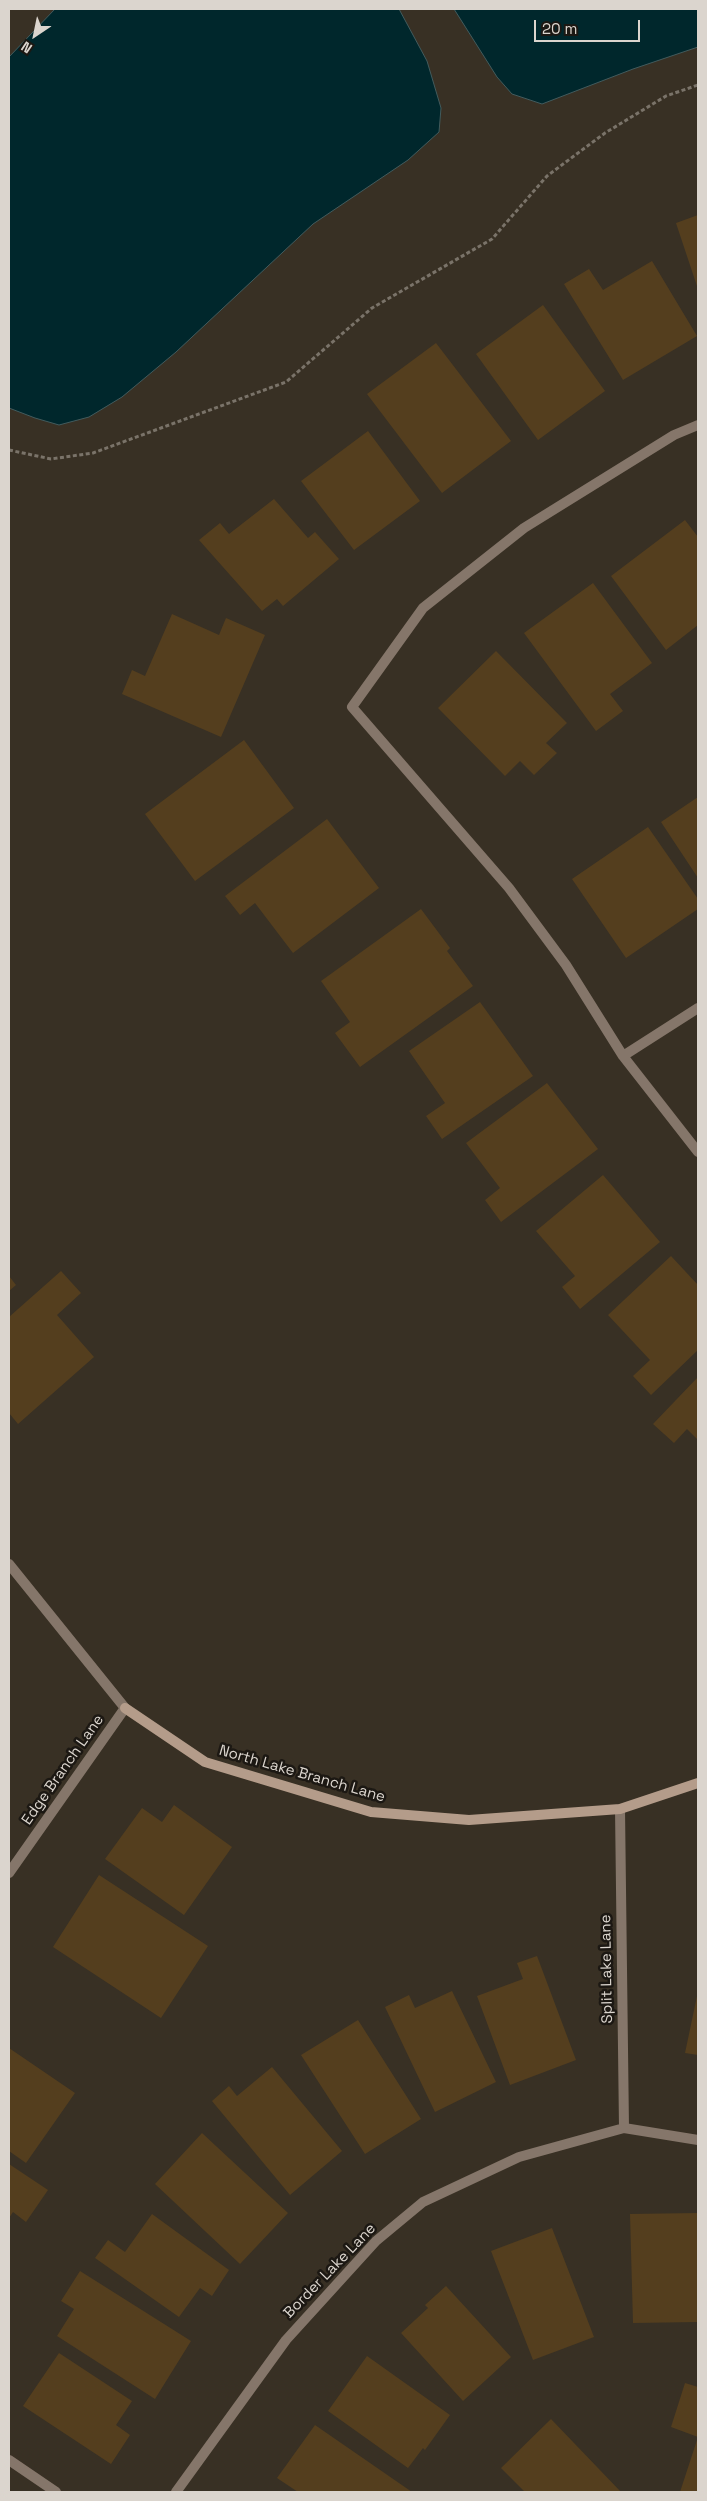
<!DOCTYPE html>
<style>
body{margin:0}
#map{position:relative;width:707px;height:2501px;overflow:hidden;background:#383024;font-family:"Space Grotesk",sans-serif}
canvas{display:block}
.frame{position:absolute;inset:0;border:10px solid #dbd5ce;pointer-events:none}
.north{position:absolute;left:10px;top:10px;width:50px;height:50px;-webkit-text-stroke:4px #1c1813;paint-order:stroke;rotate:214deg;font-size:14px;font-weight:700;line-height:20px;text-align:center;color:#dbd5ce}
.north::after{content:'';display:block;margin:auto;width:18px;height:22px;background:#dbd5ce;clip-path:polygon(50% 0,100% 100%,50% 72%,0 100%)}
.scale{position:absolute;left:534px;top:20px;width:106px;height:22px;box-sizing:border-box;border:2px solid #dbd5ce;border-top:0;padding-left:6px;font-size:15px;line-height:18px;white-space:nowrap;color:#dbd5ce;-webkit-text-stroke:4px #1c1813;paint-order:stroke}
</style>
<div id="map">
<canvas width="707" height="2501"></canvas>
<div class="frame"></div>
<div class="north">N</div>
<div class="scale">20 m</div>
</div>
<script>
const ctx = document.querySelector('canvas').getContext('2d');
ctx.lineJoin = 'round';
function fill(path, color) { ctx.fillStyle = color; ctx.fill(path, 'evenodd'); }
const shape = rows => new Path2D(rows.map(r => 'M' + r).join(''));
function stroke(path, color, width, dash) { ctx.strokeStyle = color; ctx.lineWidth = width; ctx.lineCap = dash ? 'butt' : 'round'; ctx.setLineDash(dash || []); ctx.stroke(path); }
function label(font, color, halo, rows, align = 'center') {
  ctx.font = font + ' "Space Grotesk",sans-serif'; ctx.lineWidth = 5; ctx.setLineDash([]); ctx.textBaseline = 'middle'; ctx.strokeStyle = halo; ctx.fillStyle = color; for (const [text, x, y, turn = 0] of rows) {
    ctx.save(); ctx.translate(x, y); ctx.rotate((+turn || 0) * Math.PI / 180); ctx.textAlign = isNaN(turn) ? turn : align; if (halo) ctx.strokeText(text, 0, 0); ctx.fillText(text, 0, 0); ctx.restore();
  }
}
const water = shape([
 [55,9,399,9,427,61,441,108,439,132,408,160,313,224,176,352,122,397,89,417,59,425,35,418,9,408,9,57,55,9],
 [454,9,698,9,698,47,633,69,542,104,512,94,497,77,454,9]
]);
const building = shape([
 [698,215,698,289,676,223],
 [652,261,697,336,623,380,564,284,589,269,603,290],
 [543,305,605,391,538,440,476,354],
 [436,343,511,441,442,493,367,394],
 [368,431,420,501,354,550,301,481],
 [274,499,308,538,315,532,339,559,283,606,277,599,262,611,199,540,220,523,229,534],
 [685,520,698,537,698,625,666,650,611,576],
 [593,583,652,663,610,694,623,711,596,731,524,633],
 [172,614,219,635,226,618,265,635,221,737,122,694,132,670,145,676],
 [496,651,567,723,546,743,557,753,534,775,520,761,505,776,438,708],
 [244,740,294,808,195,881,145,814],
 [698,797,698,878,661,822],
 [327,819,379,888,293,953,255,903,240,915,225,896],
 [648,827,698,899,698,909,626,958,572,879],
 [421,909,450,948,447,951,473,986,360,1067,335,1033,350,1022,321,981],
 [480,1002,533,1076,442,1139,426,1116,445,1103,409,1051],
 [547,1083,598,1149,501,1222,485,1200,500,1188,466,1143],
 [603,1175,660,1242,580,1309,562,1287,575,1276,536,1231],
 [671,1256,698,1285,698,1350,651,1395,633,1376,650,1360,608,1315],
 [61,1271,81,1293,57,1315,94,1357,18,1424,9,1413,9,1317],
 [9,1276,16,1285,9,1291],
 [698,1377,698,1440,687,1429,674,1443,653,1424],
 [174,1805,232,1847,184,1915,105,1859,142,1808,162,1822],
 [99,1875,208,1946,161,2018,53,1947],
 [537,1956,576,2060,510,2085,477,1996,523,1979,517,1963],
 [452,1991,496,2082,435,2112,385,2007,409,1995,415,2008],
 [697,1996,698,1996,698,2055,685,2053],
 [358,2020,421,2119,365,2154,301,2055],
 [9,2048,75,2093,26,2163,9,2151],
 [272,2067,342,2151,290,2195,212,2101,229,2086,237,2096],
 [202,2133,288,2213,240,2264,155,2184],
 [9,2164,48,2190,26,2222,13,2212,9,2218],
 [698,2213,698,2322,633,2323,630,2214],
 [152,2214,229,2270,212,2296,200,2288,179,2317,95,2258,108,2240,125,2252],
 [552,2228,594,2337,533,2360,491,2251],
 [80,2271,191,2341,155,2399,57,2336,74,2309,61,2301],
 [446,2286,511,2357,463,2401,401,2333,428,2308,425,2305],
 [59,2353,132,2401,116,2425,130,2435,111,2464,23,2406],
 [367,2356,450,2415,425,2450,423,2448,408,2468,328,2411],
 [685,2383,698,2387,698,2437,671,2427],
 [551,2419,621,2492,525,2492,501,2468],
 [315,2425,412,2492,298,2492,277,2478],
 [698,2437,698,2492,680,2492]
]);
const path = shape([
 [9,450,51,459,93,453,286,382,372,308,492,239,547,176,605,133,666,96,698,85]
]);
const street = shape([
 [698,425,674,435,524,528,423,608,352,707,509,888,566,965,623,1056,698,1152],
 [623,1056,698,1008],
 [9,1564,125,1708,9,1873],
 [620,1809,624,2128],
 [9,2460,56,2492],
 [176,2492,286,2340,376,2241,423,2202,519,2157,624,2128,698,2140]
]);
const secondary = shape([
 [125,1708,205,1762,371,1812,469,1820,620,1809,698,1783]
]);
const streetNames = [
 ["Edge Branch Lane",63,1770,-55],
 ["North Lake Branch Lane",302,1774,16],
 ["Split Lake Lane",607,1969,-91],
 ["Border Lake Lane",330,2271,-46]
];
fill(water, '#00272c');
stroke(water, '#425b5d', 1);
fill(building, '#543e1e');
stroke(path, '#7a7369', 3, [4, 2.5]);
stroke(street, '#85766a', 10);
stroke(secondary, '#b49c8a', 10);
label('15px', '#dbd5ce', '#1c1813', streetNames);
</script>
